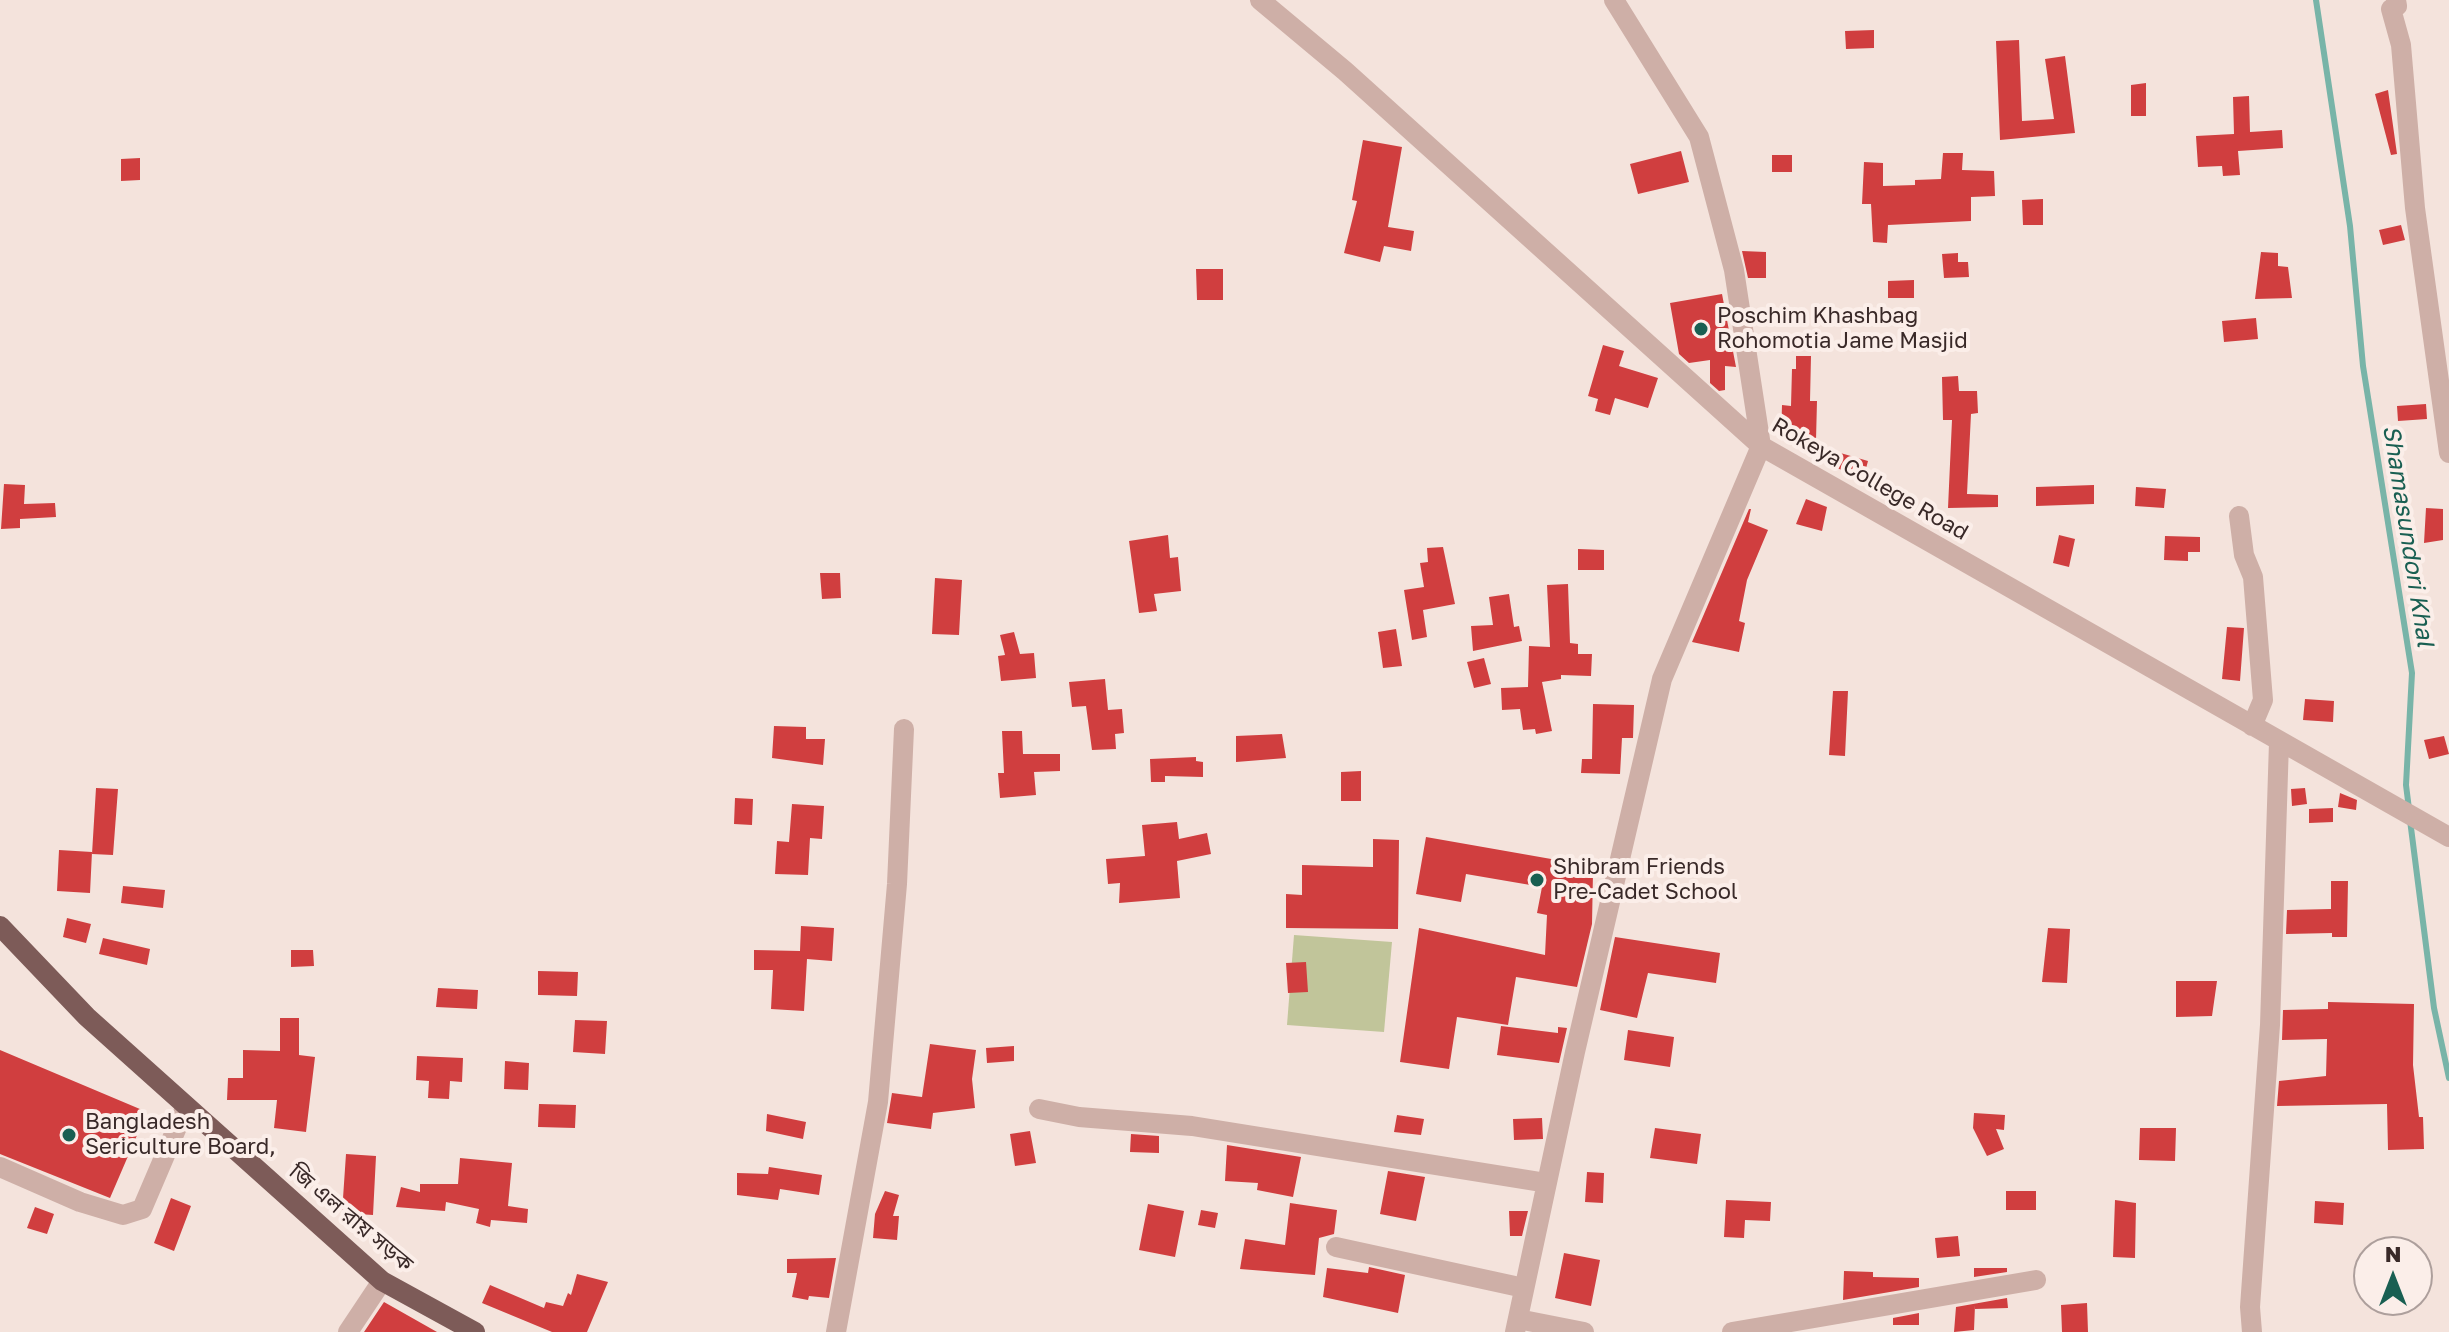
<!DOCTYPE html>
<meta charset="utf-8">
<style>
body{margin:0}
#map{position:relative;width:2449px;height:1332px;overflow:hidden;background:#f4e3dc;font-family:"Golos Text",sans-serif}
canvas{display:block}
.north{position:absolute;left:2353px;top:1236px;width:80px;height:80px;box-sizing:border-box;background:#fbeee9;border:2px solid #ad9f9c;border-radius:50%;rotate:0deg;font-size:22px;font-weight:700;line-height:32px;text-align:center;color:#392928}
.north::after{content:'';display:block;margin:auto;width:28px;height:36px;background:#195f52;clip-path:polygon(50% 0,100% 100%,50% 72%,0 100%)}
</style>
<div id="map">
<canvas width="2449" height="1332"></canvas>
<div class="north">N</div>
</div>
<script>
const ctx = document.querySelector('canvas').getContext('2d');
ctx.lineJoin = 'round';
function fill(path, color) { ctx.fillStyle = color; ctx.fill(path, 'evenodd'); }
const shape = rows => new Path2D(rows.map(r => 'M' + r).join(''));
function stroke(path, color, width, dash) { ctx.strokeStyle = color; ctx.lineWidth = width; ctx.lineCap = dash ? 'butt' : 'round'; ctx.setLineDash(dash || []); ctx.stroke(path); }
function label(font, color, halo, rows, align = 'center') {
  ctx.font = font + ' "Golos Text","Noto Sans Bengali",sans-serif'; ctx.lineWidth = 8; ctx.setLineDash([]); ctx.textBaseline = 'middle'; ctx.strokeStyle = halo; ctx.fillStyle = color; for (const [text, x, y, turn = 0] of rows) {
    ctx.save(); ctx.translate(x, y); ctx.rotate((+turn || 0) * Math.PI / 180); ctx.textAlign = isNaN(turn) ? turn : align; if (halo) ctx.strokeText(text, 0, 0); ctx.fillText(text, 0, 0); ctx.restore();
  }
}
const green = shape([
 [1294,935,1392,942,1384,1032,1287,1025]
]);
const stream = shape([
 [2316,0,2350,226,2363,366,2412,673,2406,785,2409,809],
 [2410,820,2434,1008,2449,1078]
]);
const building = shape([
 [1874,30,1874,48,1846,49,1845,31],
 [2019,40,2022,121,2054,119,2045,59,2065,56,2075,133,2000,140,1996,41],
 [2146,83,2146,116,2131,116,2131,85],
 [2388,90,2397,154,2391,155,2375,94],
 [2249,96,2250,132,2282,130,2283,148,2238,151,2240,175,2223,176,2222,166,2198,167,2196,136,2234,134,2233,97],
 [1363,140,1402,147,1388,227,1414,231,1411,251,1384,246,1380,262,1344,253,1357,201,1352,200],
 [1681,151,1689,182,1638,194,1630,164],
 [1943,153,1963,153,1962,170,1994,171,1995,196,1971,197,1971,221,1888,225,1887,243,1873,242,1871,204,1862,204,1864,162,1883,163,1883,186,1915,185,1915,180,1941,179],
 [1772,155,1792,155,1792,172,1772,172],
 [140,158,140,180,121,181,121,159],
 [2043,199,2043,225,2023,225,2022,200],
 [2401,225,2405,240,2383,245,2379,230],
 [1742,251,1766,252,1766,278,1748,278],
 [2261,252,2278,253,2278,266,2288,267,2292,298,2255,299],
 [1958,253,1958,262,1968,262,1969,277,1944,278,1942,254],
 [1196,269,1223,269,1223,300,1197,300],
 [1914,280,1914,298,1888,298,1888,281],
 [1722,294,1736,367,1725,366,1725,390,1719,391,1710,383,1710,360,1689,363,1679,354,1670,303],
 [2256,318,2258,339,2224,342,2222,321],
 [1603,345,1624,351,1619,366,1658,378,1648,408,1615,398,1610,415,1595,411,1598,399,1588,396],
 [1796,356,1811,356,1810,401,1817,401,1816,440,1781,439,1782,405,1791,406,1792,369,1796,369],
 [1958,376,1959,391,1977,391,1978,413,1971,414,1967,494,1998,495,1998,507,1948,508,1952,420,1943,420,1942,377],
 [2426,404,2427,419,2398,421,2397,406],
 [1837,452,1868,461,1864,476,1832,467],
 [4,484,25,485,24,504,55,503,56,517,20,519,20,528,1,529],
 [2094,485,2094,504,2036,506,2036,487],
 [2136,487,2166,489,2164,508,2135,506],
 [1806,499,1827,507,1822,531,1796,524],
 [2426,508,2443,509,2443,540,2424,543],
 [1749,509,1751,509,1748,522,1768,530,1747,580,1739,621,1745,623,1739,652,1692,642],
 [1168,535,1170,558,1178,557,1181,591,1154,594,1157,611,1139,613,1129,541],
 [2059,535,2075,539,2069,567,2053,563],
 [2165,536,2200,537,2200,552,2188,552,2188,561,2164,560],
 [1443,547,1455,604,1423,610,1427,637,1412,640,1404,590,1424,587,1420,563,1428,562,1427,548],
 [1578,549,1604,550,1604,570,1578,570],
 [820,573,840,573,841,598,822,599],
 [935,578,962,580,959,635,932,634],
 [1568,584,1570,643,1578,644,1578,654,1592,654,1591,676,1561,675,1561,679,1542,682,1552,731,1536,734,1535,729,1523,730,1520,709,1502,710,1501,688,1528,687,1529,646,1550,647,1547,585],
 [1509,594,1514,627,1519,626,1522,641,1473,651,1471,626,1493,625,1489,597],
 [2227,627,2244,628,2240,681,2222,679],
 [1396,629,1402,666,1383,668,1378,632],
 [1014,632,1020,654,1034,653,1036,678,1001,681,998,656,1005,655,1000,635],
 [1484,658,1491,684,1474,688,1467,662],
 [1105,679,1108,710,1122,709,1124,733,1115,734,1116,749,1092,750,1086,706,1072,707,1069,682],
 [1833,691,1848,691,1845,756,1829,755],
 [2305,699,2334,701,2333,722,2303,720],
 [1593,704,1634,705,1633,738,1622,738,1620,774,1581,773,1582,759,1592,759],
 [774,726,806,727,806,739,825,739,823,765,772,758],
 [1002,731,1022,731,1023,754,1060,754,1060,771,1034,772,1036,795,1000,798,998,773,1004,773],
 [1282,734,1286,758,1236,762,1236,736],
 [2444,736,2449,754,2429,759,2424,740],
 [1196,757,1196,761,1203,762,1203,777,1165,776,1165,782,1151,782,1150,759],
 [1361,771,1361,801,1341,801,1341,772],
 [96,788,118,789,113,855,92,854],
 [2305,788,2307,804,2292,806,2291,789],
 [2340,793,2357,800,2356,810,2338,807],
 [735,798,753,799,752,825,734,824],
 [792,804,824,806,822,839,810,838,808,875,775,874,777,841,789,842],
 [2333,808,2333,822,2309,823,2309,809],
 [1177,822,1179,839,1207,833,1211,854,1177,861,1180,898,1119,903,1120,883,1108,884,1106,859,1145,856,1142,825],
 [1426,837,1574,863,1572,872,1593,872,1592,924,1577,987,1516,977,1508,1025,1457,1017,1449,1069,1400,1062,1419,928,1545,955,1547,915,1537,913,1542,887,1466,874,1461,902,1416,894],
 [1373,839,1399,840,1398,929,1286,928,1286,894,1302,895,1302,865,1373,867],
 [59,850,92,852,90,893,57,891],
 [2331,881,2348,881,2347,937,2332,937,2332,933,2286,934,2287,910,2331,909],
 [123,886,165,890,163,908,121,903],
 [67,918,91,924,86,943,63,937],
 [801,926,834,928,832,961,807,959,804,1011,771,1009,773,970,754,970,754,950,800,951],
 [2048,928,2070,929,2067,983,2042,982],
 [1615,937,1720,953,1716,983,1648,973,1637,1018,1600,1010],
 [103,938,150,949,147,965,99,954],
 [291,950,313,950,314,966,291,967],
 [1306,962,1308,992,1288,993,1286,963],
 [538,971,578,972,577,996,538,995],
 [2176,981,2217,981,2212,1016,2176,1017],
 [438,988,478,990,477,1009,436,1007],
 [2328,1002,2414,1004,2413,1065,2419,1117,2423,1117,2424,1149,2388,1150,2387,1104,2277,1106,2279,1081,2326,1076,2327,1039,2282,1040,2283,1010,2328,1009],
 [280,1018,299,1018,299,1055,315,1057,306,1132,274,1128,277,1100,227,1100,228,1078,243,1078,243,1050,280,1051],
 [575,1020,607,1021,605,1054,573,1052],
 [1501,1026,1558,1033,1558,1027,1567,1028,1559,1063,1497,1055],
 [1628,1030,1674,1037,1670,1067,1624,1060],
 [930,1044,976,1050,972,1079,975,1108,933,1113,931,1129,887,1123,892,1093,922,1097],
 [1014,1046,1014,1061,987,1063,986,1048],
 [0,1050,147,1112,110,1198,0,1154],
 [417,1056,463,1058,462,1082,450,1081,449,1099,428,1098,429,1081,416,1080],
 [505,1061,529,1063,528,1090,504,1089],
 [539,1104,576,1105,575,1128,538,1127],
 [1974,1113,2005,1115,2004,1130,1996,1129,2004,1149,1987,1156,1973,1128],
 [767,1114,806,1122,803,1139,766,1131],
 [1397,1115,1424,1119,1421,1135,1394,1132],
 [1542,1118,1543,1139,1514,1140,1513,1119],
 [1655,1128,1701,1134,1697,1164,1650,1158],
 [2140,1128,2176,1128,2175,1161,2139,1160],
 [1030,1131,1036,1163,1015,1166,1010,1134],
 [1131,1134,1159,1136,1159,1153,1130,1152],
 [1227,1145,1301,1157,1293,1197,1257,1190,1258,1183,1225,1181],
 [346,1154,376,1156,373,1215,342,1213],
 [460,1158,512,1163,508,1206,528,1209,527,1223,491,1220,490,1227,476,1223,479,1209,446,1202,445,1211,396,1207,401,1187,420,1192,420,1184,458,1184],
 [769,1167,822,1175,819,1195,780,1189,778,1200,737,1195,737,1173,768,1174],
 [1388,1171,1425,1177,1416,1221,1380,1214],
 [1587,1172,1604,1173,1603,1203,1585,1202],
 [885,1191,899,1195,893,1216,899,1216,897,1240,873,1238,875,1214],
 [2006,1191,2036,1191,2036,1210,2006,1210],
 [171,1198,191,1206,174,1251,154,1243],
 [1726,1200,1771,1202,1770,1221,1745,1220,1744,1238,1724,1237],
 [2115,1200,2136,1203,2135,1258,2113,1257],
 [2315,1201,2344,1203,2343,1225,2314,1223],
 [1290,1203,1337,1210,1334,1234,1319,1238,1315,1275,1240,1269,1245,1239,1285,1245],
 [1148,1204,1184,1211,1175,1257,1139,1250],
 [35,1207,54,1214,47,1234,27,1228],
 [1201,1210,1218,1213,1215,1228,1198,1225],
 [1509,1211,1528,1211,1522,1236,1510,1236],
 [1958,1236,1960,1256,1937,1258,1935,1238],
 [1564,1253,1600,1260,1591,1306,1555,1298],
 [836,1258,829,1298,809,1296,808,1300,792,1297,797,1273,787,1273,787,1259],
 [1369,1267,1405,1275,1398,1313,1323,1297,1327,1268,1368,1273],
 [1974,1268,2007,1268,2007,1272,1974,1277],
 [1844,1271,1873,1272,1873,1277,1919,1278,1919,1287,1843,1300],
 [577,1274,608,1282,587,1332,552,1332,482,1303,490,1285,544,1308,546,1302,563,1306,568,1293,571,1295],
 [2007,1298,2008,1308,1975,1309,1975,1305,1974,1330,1954,1332,1956,1307],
 [384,1302,437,1332,364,1332],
 [2087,1303,2088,1332,2062,1332,2061,1305],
 [1919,1313,1919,1325,1893,1325,1893,1318]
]);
const minor = shape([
 [1260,0,1345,71,1761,446,2449,837],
 [2396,0,2397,6,2391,9,2401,45,2415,208,2449,453],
 [2239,516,2244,555,2253,577,2263,700,2252,726],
 [1039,1109,1079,1117,1192,1126,1547,1183],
 [0,1167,80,1202,123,1215,142,1209,186,1106],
 [1336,1247,1524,1288],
 [1518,1319,1584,1332],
 [348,1332,382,1281],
 [836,1332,878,1102,897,884,904,729],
 [1515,1332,1575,1052,1662,679,1761,446,1734,270,1699,137,1614,0],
 [1732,1332,2036,1280],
 [2252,1332,2250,1307,2270,1025,2279,742]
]);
const major = shape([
 [0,926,87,1017,382,1281,475,1332]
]);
const markers = [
 [1701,329,8,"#195f52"],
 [1537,880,8,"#195f52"],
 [69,1135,8,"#195f52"]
];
const poiNames = [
 ["Poschim Khashbag",1717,316],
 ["Rohomotia Jame Masjid",1717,341],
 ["Shibram Friends",1553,867],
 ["Pre-Cadet School",1553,892],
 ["Bangladesh",85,1122],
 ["Sericulture Board,",85,1147]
];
const streetNames = [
 ["Rokeya College Road",1870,479,30],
 ["জি এল রায় সড়ক",351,1218,40]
];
const waterNames = [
 ["Shamasundori Khal",2408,536,81]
];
fill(green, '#c1c59a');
stroke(stream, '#78b4a8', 6);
fill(building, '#d03e3f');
stroke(minor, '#ceafa7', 20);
stroke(major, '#7d5b58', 20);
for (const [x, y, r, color] of markers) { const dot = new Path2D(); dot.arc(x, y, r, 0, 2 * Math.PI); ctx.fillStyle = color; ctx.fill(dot); stroke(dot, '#fbeee9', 3); }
label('22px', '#392928', '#fbeee9', poiNames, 'left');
label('22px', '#392928', '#fbeee9', streetNames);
label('italic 24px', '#195f52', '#fbeee9', waterNames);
</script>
